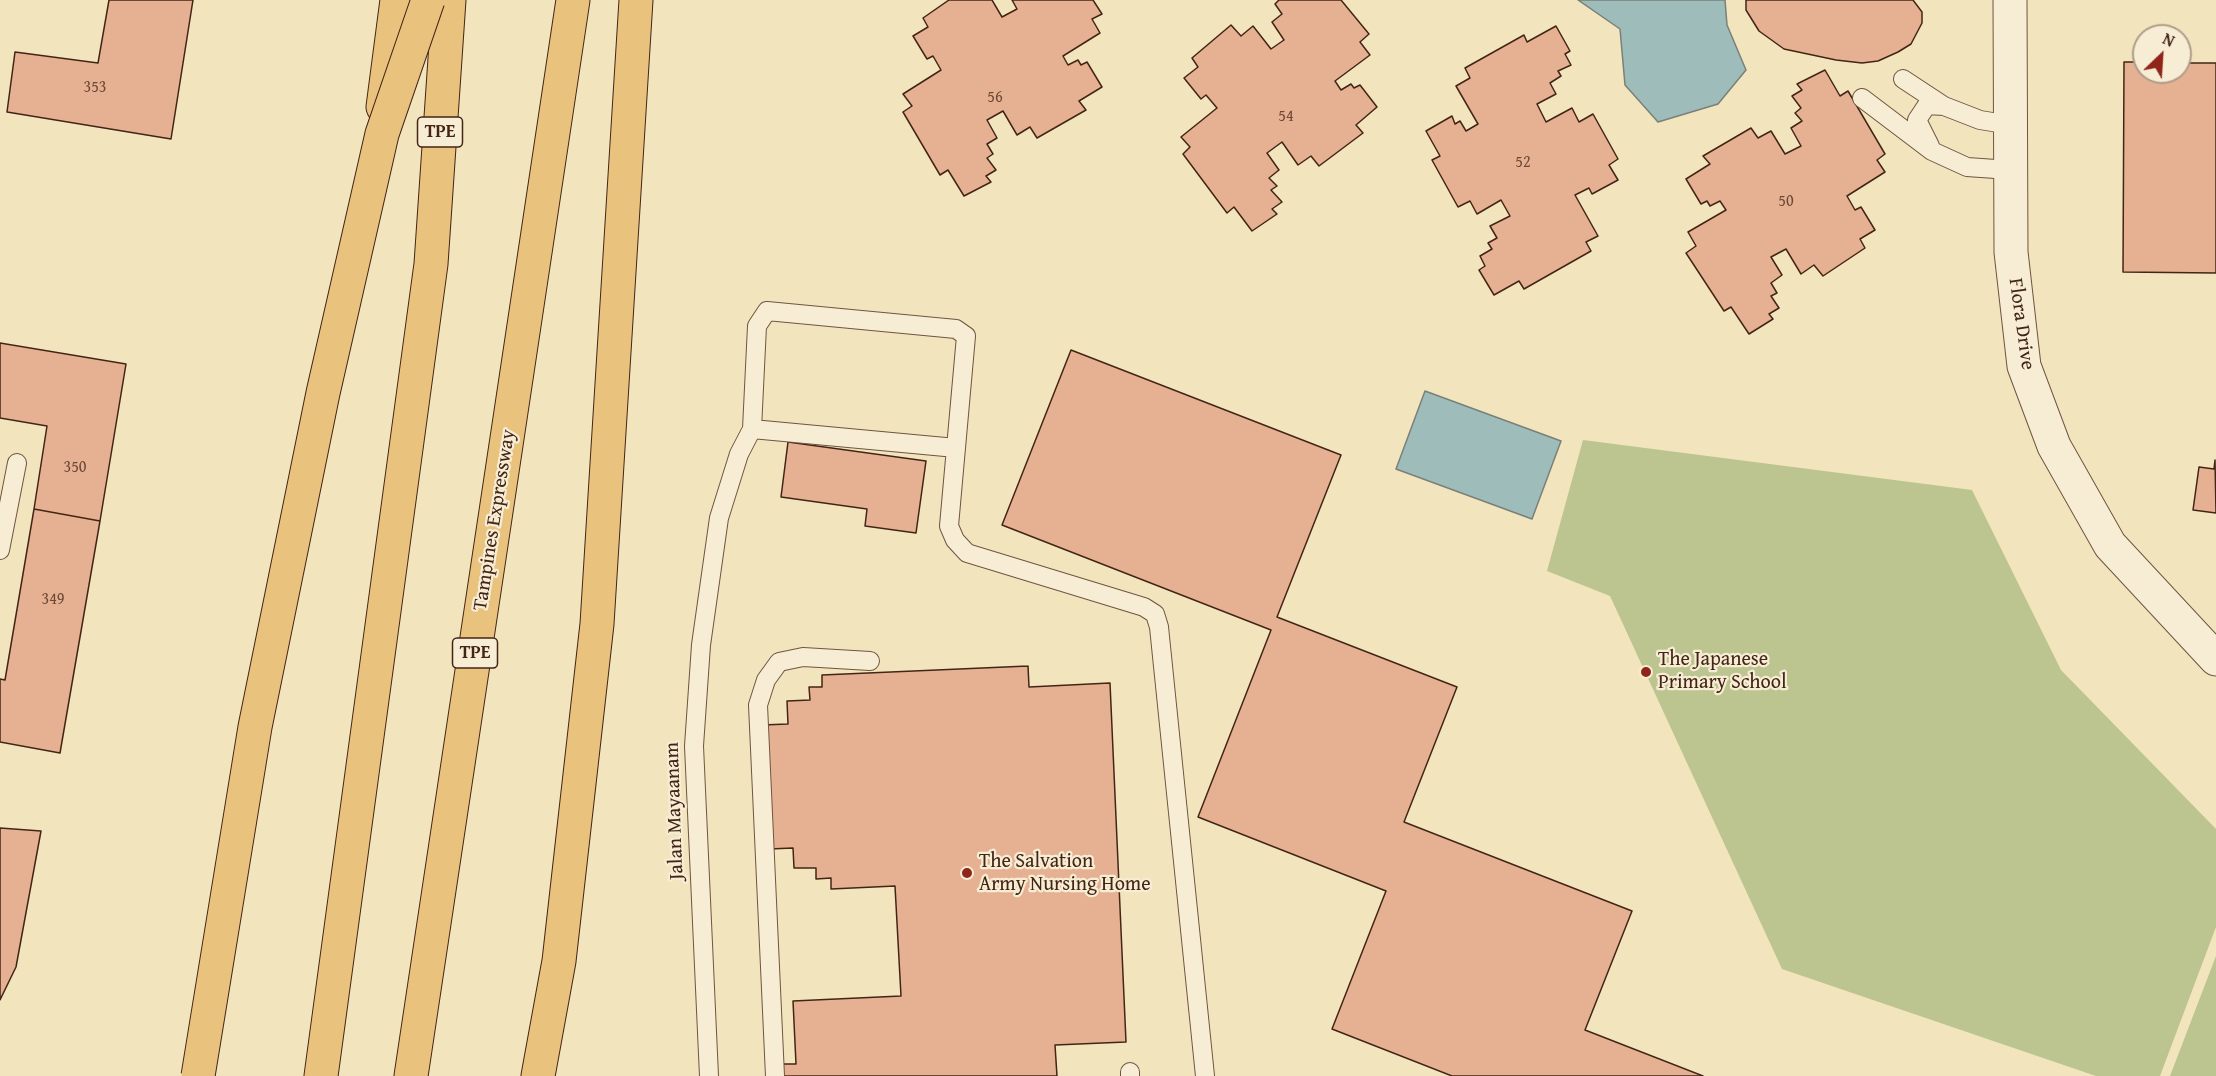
<!DOCTYPE html>
<style>
body{margin:0}
#map{position:relative;width:2216px;height:1076px;overflow:hidden;background:#f2e4bd;font-family:"Gentium Book Plus",serif}
canvas{display:block}
.north{position:absolute;left:2132px;top:24px;width:60px;height:60px;box-sizing:border-box;background:#f7edd4;border:2px solid #af9d88;border-radius:50%;rotate:25deg;font-size:16px;font-weight:700;line-height:24px;text-align:center;color:#432516}
.north::after{content:'';display:block;margin:auto;width:21px;height:27px;background:#8f2418;clip-path:polygon(50% 0,100% 100%,50% 72%,0 100%)}
</style>
<div id="map">
<canvas width="2216" height="1076"></canvas>
<div class="north">N</div>
</div>
<script>
const ctx = document.querySelector('canvas').getContext('2d');
ctx.lineJoin = 'round';
function fill(path, color) { ctx.fillStyle = color; ctx.fill(path, 'evenodd'); }
const shape = rows => new Path2D(rows.map(r => 'M' + r).join(''));
function stroke(path, color, width, dash) { ctx.strokeStyle = color; ctx.lineWidth = width; ctx.lineCap = dash ? 'butt' : 'round'; ctx.setLineDash(dash || []); ctx.stroke(path); }
function label(font, color, halo, rows, align = 'center') {
  ctx.font = font + ' "Gentium Book Plus",serif'; ctx.lineWidth = 4.5; ctx.setLineDash([]); ctx.textBaseline = 'middle'; ctx.strokeStyle = halo; ctx.fillStyle = color; for (const [text, x, y, turn = 0] of rows) {
    ctx.save(); ctx.translate(x, y); ctx.rotate((+turn || 0) * Math.PI / 180); ctx.textAlign = isNaN(turn) ? turn : align; if (halo) ctx.strokeText(text, 0, 0); ctx.fillText(text, 0, 0); ctx.restore();
  }
}
const green = shape([
 [1583,440,1972,490,2061,670,2216,829,2216,927,2160,1076,2096,1076,1782,969,1610,596,1547,571],
 [2216,956,2216,1076,2170,1076]
]);
const water = shape([
 [1578,0,1725,0,1727,25,1746,70,1718,104,1658,122,1625,85,1620,29,1578,0],
 [1425,391,1561,441,1532,519,1396,469,1425,391]
]);
const building = shape([
 [109,0,193,0,171,139,7,112,15,52,98,63,109,0],
 [949,0,992,0,1002,17,1017,9,1012,0,1093,0,1102,14,1092,19,1100,33,1063,56,1068,65,1078,60,1081,65,1087,62,1102,87,1079,101,1086,110,1037,138,1030,127,1017,135,1003,111,987,120,997,138,987,144,993,154,987,158,996,170,986,176,991,182,964,196,948,170,940,175,903,112,912,106,903,94,941,70,933,56,927,59,913,36,928,27,923,18,949,0],
 [1279,0,1341,0,1369,34,1360,42,1370,55,1335,81,1341,90,1351,84,1354,88,1360,85,1377,107,1356,125,1363,133,1319,166,1311,156,1298,165,1282,142,1267,153,1279,170,1269,178,1277,186,1271,190,1282,202,1272,209,1277,214,1252,231,1234,207,1227,213,1183,154,1190,147,1181,137,1217,108,1206,95,1201,99,1184,78,1198,67,1192,58,1231,25,1241,36,1253,26,1271,49,1284,40,1272,22,1282,14,1275,4,1279,0],
 [1746,0,1913,0,1922,12,1922,23,1911,44,1898,52,1878,61,1862,63,1836,60,1784,49,1759,31,1746,10,1746,0],
 [1556,26,1570,51,1565,54,1571,65,1558,71,1561,76,1550,83,1556,94,1537,104,1546,122,1572,108,1579,122,1593,114,1618,159,1609,165,1618,180,1592,194,1589,188,1575,195,1598,236,1586,242,1591,251,1524,289,1519,281,1494,295,1479,270,1485,266,1480,256,1492,249,1488,243,1497,238,1490,226,1510,216,1501,200,1477,214,1470,201,1458,207,1432,160,1440,156,1426,131,1452,116,1455,124,1460,121,1466,131,1478,124,1456,86,1470,78,1465,68,1524,35,1527,42,1556,26],
 [2124,62,2144,62,2144,72,2180,72,2180,63,2216,63,2216,273,2123,272,2124,62],
 [1825,70,1840,96,1848,91,1885,154,1877,160,1885,172,1847,196,1855,210,1861,207,1875,230,1860,239,1865,248,1823,276,1814,265,1801,274,1786,249,1771,257,1782,275,1771,283,1777,293,1771,296,1779,308,1769,314,1773,319,1749,334,1731,307,1724,311,1686,253,1696,246,1688,232,1726,210,1720,201,1710,206,1707,201,1701,204,1686,179,1710,164,1703,156,1751,128,1758,138,1771,131,1785,154,1801,146,1791,128,1802,121,1795,113,1801,108,1792,96,1802,90,1797,84,1825,70],
 [0,343,126,364,100,521,34,509,47,426,0,418,0,343],
 [1071,350,1341,455,1277,617,1457,687,1404,822,1632,911,1585,1030,1703,1076,1452,1076,1332,1029,1386,891,1198,817,1271,630,1002,525,1071,350],
 [788,442,926,461,916,533,865,526,867,509,781,497,788,442],
 [2215,460,2216,513,2193,510,2199,467,2214,469,2215,460],
 [34,509,100,521,60,753,0,742,0,679,5,680,34,509],
 [1028,666,1029,687,1110,683,1126,1042,1055,1045,1057,1076,782,1076,781,1064,796,1064,793,1001,901,996,895,886,831,889,831,878,816,879,816,868,794,868,793,848,769,849,762,725,788,724,787,701,810,700,809,687,822,687,822,675,1028,666],
 [0,828,41,831,16,967,0,1000,0,828]
]);
const lane = shape([
 [1903,79,1944,106,1980,120,2011,125],
 [1862,98,1932,151,1967,167,2010,170],
 [1930,146,1917,120,1927,105,1944,106],
 [752,429,956,448],
 [0,550,17,463],
 [1130,1072,1130,1076],
 [709,1076,694,746,701,645,719,518,739,454,752,429,757,326,767,311,956,329,966,336,949,526,955,540,967,553,1144,607,1155,614,1159,627,1205,1076],
 [775,1076,758,705,766,680,779,662,803,657,870,661]
]);
const street = shape([
 [2010,0,2011,252,2024,366,2054,446,2110,545,2216,659]
]);
const highway = shape([
 [383,107,397,0],
 [321,1076,431,264,449,0],
 [411,1076,573,0],
 [538,1076,559,961,597,624,636,0]
]);
const highwayBridge = shape([
 [198,1076,255,727,323,393,382,134,428,0]
]);
const markers = [
 [1646,672,6,"#8f2418"],
 [967,873,6,"#8f2418"]
];
const numberNames = [
 ["353",95,88],
 ["56",995,98],
 ["54",1286,117],
 ["52",1523,163],
 ["50",1786,202],
 ["350",75,468],
 ["349",53,600]
];
const shields = [
 [440,132,45],
 [475,653,45]
];
const shieldNames = [
 ["TPE",440,132],
 ["TPE",475,653]
];
const streetNames = [
 ["Flora Drive",2021,324,82],
 ["Tampines Expressway",495,520,-81],
 ["Jalan Mayaanam",675,811,-92]
];
const poiNames = [
 ["The Japanese",1658,660],
 ["Primary School",1658,683],
 ["The Salvation",979,862],
 ["Army Nursing Home",979,885]
];
fill(green, '#bcc490');
fill(water, '#9ebcba');
stroke(water, '#7a8078', 1.5);
fill(building, '#e6b192');
stroke(building, '#432516', 1.5);
stroke(lane, '#6f5540', 20);
stroke(street, '#6f5540', 35);
stroke(highway, '#432516', 35);
stroke(lane, '#f7edd4', 18);
stroke(street, '#f7edd4', 33);
stroke(highway, '#e9c27e', 33);
stroke(highwayBridge, '#432516', 35, []);
stroke(highwayBridge, '#e9c27e', 33);
for (const [x, y, r, color] of markers) { const dot = new Path2D(); dot.arc(x, y, r, 0, 2 * Math.PI); ctx.fillStyle = color; ctx.fill(dot); stroke(dot, '#f7edd4', 2); }
label('16px', '#6c4835', null, numberNames);
for (const [x, y, w] of shields) { const box = new Path2D(); box.roundRect(x - w / 2, y - 15, w, 30, 4.5); ctx.fillStyle = '#f7edd4'; ctx.fill(box); stroke(box, '#432516', 1.5); }
label('bold 18px', '#432516', null, shieldNames);
label('20px', '#432516', '#f7edd4', streetNames);
label('20px', '#432516', '#f7edd4', poiNames, 'left');
</script>
